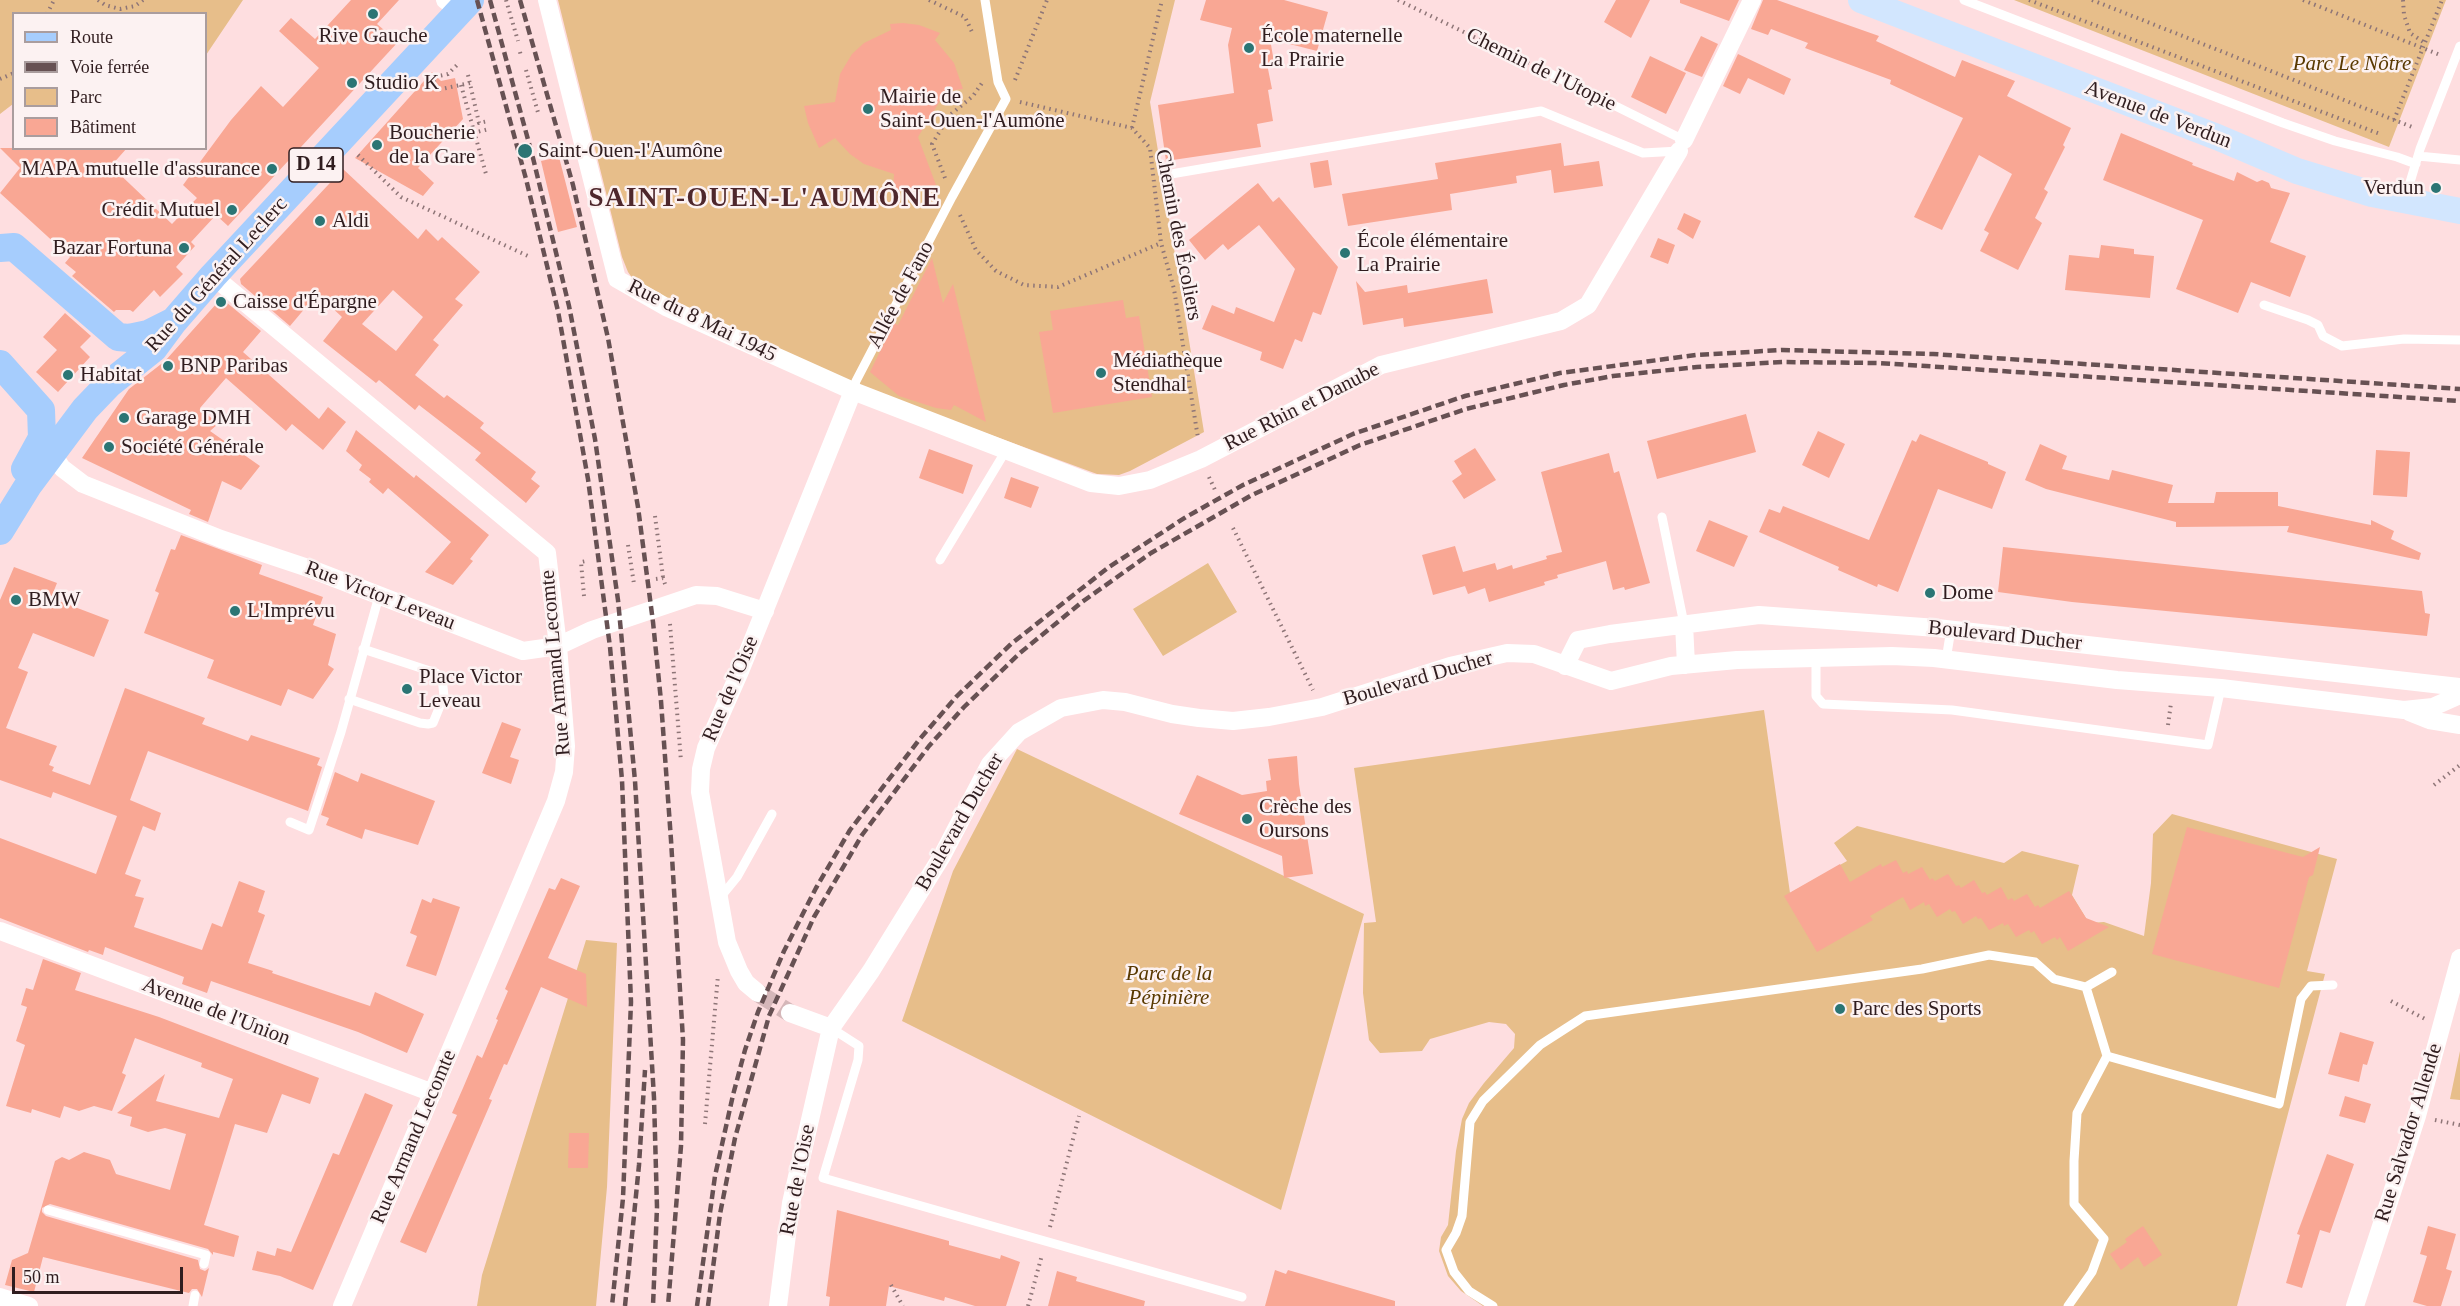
<!DOCTYPE html>
<meta charset="utf-8">
<style>
body{margin:0}
#map{position:relative;width:2460px;height:1306px;overflow:hidden;background:#fedee0;font-family:"Times New Roman",serif}
canvas{display:block}
.legend{position:absolute;left:12px;top:12px;width:195px;height:138px;box-sizing:border-box;background:#fcf2f2;border:2px solid #aa9d9e;margin:0;padding:8px 10px;list-style:none;font-size:18px;color:#301d1f}
.legend li{display:flex;align-items:center;gap:12px;height:30px}
.legend b{width:30px;border:2px solid #aa9d9e}
.scale{position:absolute;left:12px;top:1267px;width:171px;height:27px;box-sizing:border-box;border:3px solid #301d1f;border-top:0;padding-left:8px;font-size:18px;line-height:21px;white-space:nowrap;color:#301d1f;-webkit-text-stroke:4px #fcf2f2;paint-order:stroke}
</style>
<div id="map">
<canvas width="2460" height="1306"></canvas>
<ul class="legend">
<li><b style="height:8px;background:#a6cdfd"></b>Route</li>
<li><b style="height:8px;background:#675153"></b>Voie ferrée</li>
<li><b style="height:16px;background:#e7be8a"></b>Parc</li>
<li><b style="height:16px;background:#f9a794"></b>Bâtiment</li>
</ul>
<div class="scale">50 m</div>
</div>
<script>
const ctx = document.querySelector('canvas').getContext('2d');
ctx.lineJoin = 'round';
function fill(path, color) { ctx.fillStyle = color; ctx.fill(path, 'evenodd'); }
const shape = rows => new Path2D(rows.map(r => 'M' + r).join(''));
function stroke(path, color, width, dash) { ctx.strokeStyle = color; ctx.lineWidth = width; ctx.lineCap = dash ? 'butt' : 'round'; ctx.setLineDash(dash || []); ctx.stroke(path); }
function label(font, color, halo, rows, align = 'center') {
  ctx.font = font + ' "Times New Roman",serif'; ctx.lineWidth = 5; ctx.setLineDash([]); ctx.textBaseline = 'middle'; ctx.strokeStyle = halo; ctx.fillStyle = color; for (const [text, x, y, turn = 0] of rows) {
    ctx.save(); ctx.translate(x, y); ctx.rotate((+turn || 0) * Math.PI / 180); ctx.textAlign = isNaN(turn) ? turn : align; if (halo) ctx.strokeText(text, 0, 0); ctx.fillText(text, 0, 0); ctx.restore();
  }
}
const green = shape([
 [0,0,243,0,206,55,206,14,14,14,13,104,0,114],
 [558,0,1175,0,1150,102,1204,432,1130,471,1119,475,1097,474,858,386,752,344,635,282,628,272,622,257],
 [2014,0,2446,0,2389,147],
 [1208,563,1237,612,1163,656,1133,609],
 [1764,710,1790,893,1847,861,1834,843,1857,826,2004,863,2022,851,2079,865,2072,895,2089,923,2104,922,2144,936,2151,883,2153,834,2172,814,2337,859,2307,971,2325,974,2237,1306,1483,1306,1461,1291,1448,1276,1439,1251,1441,1237,1448,1225,1456,1151,1462,1119,1469,1103,1484,1083,1514,1048,1515,1034,1506,1024,1489,1022,1430,1039,1422,1051,1380,1053,1369,1040,1363,993,1364,923,1376,922,1354,768],
 [1017,749,1364,914,1281,1210,902,1021,953,871],
 [586,940,617,943,607,1187,596,1306,477,1306,482,1275],
 [2460,1051,2460,1100,2450,1099]
]);
const building = shape([
 [351,0,399,0,377,24,398,42,228,226,216,215,191,242,195,246,176,267,183,274,160,297,154,290,133,312,130,310,116,310,114,312,72,276,76,272,65,263,70,257,0,193,20,168,0,148,127,148,111,166,172,224,197,198,183,185,231,120,261,86,283,107,319,68,279,31,291,18,315,39],
 [1206,0,1284,0,1328,12,1317,51,1270,39,1274,62,1267,64,1272,89,1268,90,1273,121,1257,124,1261,147,1166,161,1158,105,1234,93,1228,45,1232,28,1200,20],
 [1616,0,1650,0,1631,38,1604,22],
 [1680,0,1739,0,1729,21,1680,3],
 [1763,0,1777,0,1879,36,1876,41,1955,77,1962,60,2015,81,2007,96,2071,128,2063,145,2065,147,2044,189,2048,192,2035,218,2042,223,2018,270,1980,251,1989,233,1984,230,2012,174,1979,155,1942,230,1914,217,1963,118,1890,84,1891,80,1805,48,1808,43,1771,29,1768,35,1751,29],
 [903,23,919,25,940,33,935,40,954,63,963,89,946,91,918,137,936,185,911,191,893,191,894,174,864,164,850,154,835,138,819,148,808,123,804,106,835,102,840,74,852,54,864,43,891,30,890,24],
 [1701,36,1718,44,1702,77,1684,70],
 [1738,54,1791,79,1784,95,1748,78,1740,94,1723,86],
 [1650,56,1686,73,1666,114,1631,97],
 [432,72,441,81,455,78,463,119,418,168,434,183,423,196,355,158],
 [2121,133,2193,163,2192,165,2234,181,2237,172,2257,182,2262,180,2269,183,2271,188,2290,193,2270,242,2306,256,2290,297,2251,282,2238,313,2176,289,2203,220,2103,180],
 [1561,143,1564,166,1599,161,1603,186,1554,193,1551,170,1516,176,1517,183,1450,194,1452,210,1348,226,1342,194,1438,179,1435,163],
 [559,157,577,227,558,232,541,161],
 [1328,160,1332,185,1314,188,1310,163],
 [343,169,418,239,426,229,438,241,442,237,480,272,455,299,463,305,433,340,439,345,415,375,444,398,447,395,484,423,480,428,536,472,531,479,540,486,526,503,475,460,481,453,419,405,415,410,379,380,376,383,323,341,342,317,317,294,290,326,241,284,240,279],
 [393,290,423,317,396,351,362,324],
 [1258,183,1273,202,1279,197,1338,267,1321,315,1313,312,1302,342,1295,339,1283,369,1260,360,1262,352,1202,329,1212,305,1234,314,1236,307,1274,322,1295,269,1259,225,1228,250,1223,244,1205,260,1189,240],
 [1684,213,1701,221,1693,239,1677,229],
 [1658,238,1675,245,1668,264,1650,257],
 [2101,245,2134,249,2134,254,2154,256,2150,298,2065,290,2069,255,2099,258],
 [932,258,943,303,953,284,986,422,954,405,951,410,936,408,899,396,870,372,894,323,898,325],
 [1487,279,1493,313,1404,327,1403,318,1363,325,1356,281,1365,292,1407,285,1408,293],
 [1123,300,1126,318,1139,316,1152,397,1053,413,1039,332,1053,330,1050,311],
 [226,302,261,331,243,352,319,419,328,407,346,422,323,450,292,424,286,431,226,378,200,408,218,424,210,431,260,466,241,490,222,481,208,522,189,514,191,510,82,458,129,389,165,361,217,303],
 [65,313,91,336,80,347,90,357,58,392,36,372,57,350,43,337],
 [1746,414,1756,452,1657,479,1647,441],
 [356,430,414,478,416,475,489,535,470,559,473,561,453,585,425,572,451,542,388,488,383,494,369,482,371,479,359,470,362,465,346,451],
 [1818,431,1845,444,1829,478,1802,465],
 [1920,434,1988,462,1988,464,2006,472,1992,509,1938,489,1898,592,1878,584,1877,587,1838,570,1839,567,1759,532,1769,509,1780,513,1783,506,1869,540,1912,440,1916,442],
 [2040,444,2067,456,2062,469,2109,480,2112,470,2173,485,2168,503,2214,503,2216,492,2278,492,2278,506,2371,525,2371,520,2394,531,2391,539,2421,553,2419,560,2287,532,2289,526,2176,527,2176,522,2046,489,2025,480],
 [1475,448,1496,480,1464,499,1452,481,1462,474,1454,461],
 [929,449,973,465,963,494,919,478],
 [2376,450,2410,452,2407,497,2373,495],
 [1609,453,1614,473,1619,471,1650,583,1625,590,1624,587,1613,590,1606,561,1557,575,1558,578,1544,582,1545,585,1489,602,1485,588,1468,594,1465,586,1433,595,1422,555,1455,546,1463,572,1495,563,1497,570,1512,565,1513,569,1547,559,1546,556,1562,552,1541,472],
 [1011,477,1039,487,1031,508,1004,498],
 [1709,520,1748,536,1734,567,1696,551],
 [181,535,262,565,259,574,323,597,313,625,336,634,328,665,334,669,313,699,288,689,281,706,207,678,214,660,144,633,159,593,155,591,171,549,175,550],
 [2003,547,2422,591,2425,613,2430,614,2427,636,2072,602,1998,592],
 [14,567,57,583,51,598,109,620,94,657,33,633,18,668,28,672,6,728,57,746,49,765,54,767,52,771,90,785,125,688,205,718,202,724,248,741,251,735,320,758,317,765,322,767,308,811,148,751,130,800,161,813,155,831,143,826,125,874,141,880,135,896,144,898,134,927,202,950,212,923,222,927,239,881,265,891,258,912,265,915,248,963,273,971,272,973,370,1006,375,992,424,1014,407,1053,358,1032,211,981,207,993,182,984,184,977,105,947,103,955,89,950,88,952,0,918,0,838,96,874,117,816,53,792,51,798,0,780,0,600],
 [502,722,521,729,510,757,519,760,511,784,482,773],
 [1297,756,1299,784,1313,874,1284,878,1282,856,1179,814,1197,775,1242,795,1267,791,1266,781,1271,780,1268,759],
 [335,772,358,782,361,773,435,801,418,845,365,829,362,839,326,825,329,818,321,815],
 [2187,827,2303,857,2320,847,2313,875,2309,877,2279,988,2152,954],
 [1896,860,1903,873,1907,871,1908,874,1922,867,1930,880,1932,878,1935,881,1948,874,1956,886,1959,885,1961,888,1974,880,1982,893,1985,892,1987,895,2001,887,2008,900,2012,898,2014,901,2027,894,2035,907,2038,905,2040,908,2069,891,2086,918,2109,927,2068,951,2060,937,2057,940,2055,937,2042,944,2034,931,2031,933,2029,930,2016,937,2008,924,2004,926,2003,923,1989,930,1981,918,1978,919,1976,916,1963,924,1955,911,1952,912,1950,909,1937,917,1929,904,1925,906,1924,902,1910,910,1903,897,1870,916,1873,920,1817,952,1784,896,1840,864,1850,882,1881,864,1882,867],
 [561,878,580,886,548,958,586,974,587,1007,541,987,507,1065,504,1064,489,1099,492,1100,426,1253,400,1242,457,1115,452,1113,463,1088,477,1055,482,1058,498,1020,496,1019,508,991,505,989,549,888,555,890],
 [433,898,460,907,436,976,406,966,417,936,410,933,422,899,431,903],
 [43,959,81,973,75,990,159,1017,319,1078,310,1104,282,1094,267,1133,235,1124,204,1225,239,1236,234,1257,213,1252,213,1255,208,1249,50,1204,42,1208,42,1212,46,1216,198,1260,200,1269,205,1271,209,1268,202,1297,197,1289,192,1289,189,1293,43,1257,34,1292,5,1285,12,1260,28,1253,55,1161,62,1157,69,1160,84,1152,110,1160,116,1174,170,1190,186,1134,165,1128,148,1132,130,1126,132,1117,117,1113,165,1074,156,1101,219,1118,233,1079,201,1067,202,1063,135,1038,122,1073,126,1075,112,1111,94,1106,79,1111,64,1106,60,1118,32,1109,31,1113,6,1106,25,1045,16,1041,27,1007,21,1005,26,988,33,990],
 [2340,1032,2374,1042,2367,1065,2363,1064,2359,1082,2328,1074],
 [365,1093,393,1105,313,1290,280,1276,252,1270,257,1251,275,1256,277,1248,291,1252,333,1153,339,1155],
 [2345,1096,2371,1104,2365,1123,2339,1116],
 [569,1133,589,1133,588,1168,568,1168],
 [2327,1154,2354,1164,2330,1233,2320,1230,2302,1288,2286,1283,2300,1235,2297,1234],
 [837,1210,949,1241,949,1245,1000,1259,1001,1255,1020,1262,1006,1306,975,1306,945,1297,944,1301,889,1286,886,1306,829,1306,830,1297,826,1296],
 [2143,1226,2162,1255,2144,1267,2138,1257,2121,1270,2110,1254,2127,1242,2125,1239],
 [2428,1226,2456,1234,2446,1269,2452,1271,2441,1306,2427,1306,2413,1302,2427,1256,2420,1254],
 [1275,1270,1286,1274,1288,1270,1395,1301,1395,1306,1265,1306],
 [1057,1271,1077,1277,1076,1281,1145,1301,1144,1306,1048,1306]
]);
const minorTunnel = shape([
 [758,993,790,1013]
]);
const path = shape([
 [98,0,105,5,120,9,135,6,143,0],
 [506,0,518,41],
 [929,0,965,17,972,32],
 [1398,0,1538,68],
 [2029,0,2380,134],
 [2092,0,2412,127],
 [2303,0,2440,55],
 [2403,0,2404,15,2410,33,2425,43],
 [47,14,54,0],
 [520,52,521,56],
 [526,70,539,116],
 [432,75,437,90,470,83],
 [468,75,479,123,488,121],
 [435,77,448,74,458,64],
 [0,79,14,73],
 [1015,80,1047,0],
 [461,85,486,174],
 [1020,102,1132,128,1150,148,1161,243,1174,289,1198,438],
 [2394,120,2442,0],
 [1132,128,1162,0],
 [473,133,489,129],
 [358,155,401,197,528,256],
 [945,178,932,144,950,115,973,96,982,83],
 [960,215,976,250,996,271,1024,285,1058,287,1161,243],
 [1209,477,1215,490],
 [655,516,663,577],
 [1233,528,1313,690],
 [628,545,634,584],
 [656,579,663,578,665,584],
 [584,596,581,562,586,561],
 [670,624,681,761],
 [2168,725,2171,703],
 [2434,785,2460,765],
 [2391,1001,2425,1019],
 [2435,1120,2460,1125],
 [705,1124,718,975],
 [1050,1227,1079,1116],
 [891,1285,903,1306],
 [1028,1306,1042,1255]
]);
const service = shape([
 [1964,0,2283,123,2335,141,2397,157,2416,164],
 [2418,156,2460,160],
 [1171,174,1541,111,1643,153,1679,151,1684,140,1549,73],
 [2405,199,2420,149,2460,46],
 [2264,305,2308,320,2318,325,2323,336,2342,346,2404,339,2460,340],
 [853,391,856,381,952,197,1006,99,998,82,985,0],
 [1662,517,1684,624],
 [940,560,1005,452],
 [1816,658,1816,696,1823,704,1952,710,2208,745,2221,688],
 [1946,660,1951,629],
 [349,699,420,723,428,724,433,723,444,696,442,678,436,673,363,649],
 [290,822,309,830,341,732,379,596],
 [719,899,737,877,772,814],
 [831,1028,859,1046,858,1060,823,1178,1242,1297],
 [2107,1056,2086,987,2112,972],
 [48,1210,206,1255,204,1264],
 [193,1306,195,1295],
 [1493,1306,1469,1291,1454,1272,1446,1250,1456,1233,1462,1216,1470,1122,1483,1101,1540,1045,1585,1016,1922,969,1989,955,2035,962,2054,979,2086,987],
 [2068,1306,2092,1272,2104,1239,2074,1204,2074,1161,2077,1113,2107,1056,2279,1104,2301,999,2311,986,2333,985]
]);
const minor = shape([
 [445,0,460,11],
 [547,0,617,279,666,307,853,391,1091,483,1119,486,1150,480,1201,459,1381,365,1561,321,1588,305,1679,151],
 [1684,140,1752,0],
 [213,276,547,553,558,646,566,746,564,772,556,801,342,1306],
 [52,443,53,454,62,468,83,484,221,539,311,569,523,651,558,646,592,630,696,595,717,596,765,611],
 [1684,624,1686,665],
 [1565,666,1578,640,1610,634,1759,615,1937,628,2460,687],
 [2409,712,2429,720,2460,725],
 [0,931,433,1093],
 [758,993,746,983,739,971,727,942,700,792,701,769,706,748,741,669,853,391],
 [790,1013,831,1028],
 [0,1297,29,1306],
 [778,1306,791,1203,831,1028,871,971,942,856,990,764,1019,732,1061,708,1103,700,1125,702,1172,714,1199,718,1233,721,1269,717,1322,707,1450,666,1507,653,1534,654,1611,681,1671,666,1737,660,1892,656,1934,658,2117,680,2221,688,2404,710,2433,707,2460,695],
 [2355,1306,2417,1116,2460,958]
]);
const secondary = shape([
 [1861,0,2217,137,2297,171,2372,194,2460,211]
]);
const primary = shape([
 [0,248,14,247,118,337,129,338,148,334,172,322],
 [0,364,41,410,42,438,25,469],
 [0,531,29,484,85,409,109,384,154,348,174,321,213,276,470,0]
]);
const rail = shape([
 [477,0,526,179,558,311,588,479,610,647,622,780,631,1002,623,1198,612,1306],
 [490,0,533,158,569,306,595,439,618,600,635,781,654,1098,657,1207,653,1306],
 [520,0,573,185,608,338,638,507,653,622,661,701,671,840,683,1040,681,1146,668,1306],
 [625,1306,639,1165,645,1070],
 [697,1306,715,1176,733,1095,745,1050,758,1012,784,951,816,888,850,830,919,740,956,697,1011,644,1109,567,1186,517,1243,485,1353,434,1465,396,1560,373,1696,355,1782,350,1933,354,2460,389],
 [708,1306,720,1214,735,1138,769,1016,814,917,862,835,929,746,964,707,1020,653,1082,602,1151,553,1252,495,1360,445,1466,409,1564,385,1613,376,1697,367,1783,362,1879,363,2460,401]
]);
const markers = [
 [373,14,6,"#2b7574"],
 [1249,48,6,"#2b7574"],
 [352,83,6,"#2b7574"],
 [868,109,6,"#2b7574"],
 [377,145,6,"#2b7574"],
 [525,151,8,"#2b7574"],
 [272,169,6,"#2b7574"],
 [2436,188,6,"#2b7574"],
 [232,210,6,"#2b7574"],
 [320,221,6,"#2b7574"],
 [184,248,6,"#2b7574"],
 [1345,253,6,"#2b7574"],
 [221,302,6,"#2b7574"],
 [168,366,6,"#2b7574"],
 [1101,373,6,"#2b7574"],
 [68,375,6,"#2b7574"],
 [124,418,6,"#2b7574"],
 [109,447,6,"#2b7574"],
 [1930,593,6,"#2b7574"],
 [16,600,6,"#2b7574"],
 [235,611,6,"#2b7574"],
 [407,689,6,"#2b7574"],
 [1247,819,6,"#2b7574"],
 [1840,1009,6,"#2b7574"]
];
const shields = [
 [316,165,54]
];
const shieldNames = [
 ["D 14",316,165]
];
const poiNames = [
 ["Rive Gauche",373,36,"center"],
 ["École maternelle",1261,36],
 ["La Prairie",1261,60],
 ["Studio K",364,83],
 ["Mairie de",880,97],
 ["Saint-Ouen-l'Aumône",880,121],
 ["Boucherie",389,133],
 ["de la Gare",389,157],
 ["Saint-Ouen-l'Aumône",538,151],
 ["MAPA mutuelle d'assurance",260,169,"right"],
 ["Verdun",2424,188,"right"],
 ["Crédit Mutuel",220,210,"right"],
 ["Aldi",332,221],
 ["École élémentaire",1357,241],
 ["La Prairie",1357,265],
 ["Bazar Fortuna",172,248,"right"],
 ["Caisse d'Épargne",233,302],
 ["Médiathèque",1113,361],
 ["Stendhal",1113,385],
 ["BNP Paribas",180,366],
 ["Habitat",80,375],
 ["Garage DMH",136,418],
 ["Société Générale",121,447],
 ["Dome",1942,593],
 ["BMW",28,600],
 ["L'Imprévu",247,611],
 ["Place Victor",419,677],
 ["Leveau",419,701],
 ["Crèche des",1259,807],
 ["Oursons",1259,831],
 ["Parc des Sports",1852,1009]
];
const parkNames = [
 ["Parc Le Nôtre",2352,64],
 ["Parc de la",1169,974],
 ["Pépinière",1169,998]
];
const streetNames = [
 ["Chemin de l'Utopie",1541,70,26],
 ["Avenue de Verdun",2158,115,21],
 ["Chemin des Écoliers",1178,235,79],
 ["Rue du Général Leclerc",217,275,-48],
 ["Allée de Fano",901,295,-62],
 ["Rue du 8 Mai 1945",702,321,26],
 ["Rue Rhin et Danube",1302,407,-27],
 ["Rue Victor Leveau",380,596,21],
 ["Boulevard Ducher",2005,636,6],
 ["Rue Armand Lecomte",556,663,-95],
 ["Boulevard Ducher",1418,679,-16],
 ["Rue de l'Oise",731,689,-67],
 ["Boulevard Ducher",960,822,-60],
 ["Avenue de l'Union",216,1012,21],
 ["Rue Salvador Allende",2409,1133,-73],
 ["Rue Armand Lecomte",414,1137,-67],
 ["Rue de l'Oise",798,1180,-79]
];
const districtNames = [
 ["SAINT-OUEN-L'AUMÔNE",765,199]
];
fill(green, '#e7be8a');
fill(building, '#f9a794');
stroke(minorTunnel, '#d5b7b9', 18, [18, 9]);
stroke(path, '#8e7577', 4, [1.5, 4.5]);
stroke(service, '#fff', 9);
stroke(minor, '#fff', 18);
stroke(secondary, '#d2e6fe', 26);
stroke(primary, '#a6cdfd', 28);
stroke(rail, '#675153', 4.5, [9, 4.5]);
for (const [x, y, r, color] of markers) { const dot = new Path2D(); dot.arc(x, y, r, 0, 2 * Math.PI); ctx.fillStyle = color; ctx.fill(dot); stroke(dot, '#fcf2f2', 2); }
for (const [x, y, w] of shields) { const box = new Path2D(); box.roundRect(x - w / 2, y - 17, w, 34, 4.5); ctx.fillStyle = '#fcf2f2'; ctx.fill(box); stroke(box, '#301d1f', 1.5); }
label('bold 20px', '#301d1f', null, shieldNames);
label('21px', '#301d1f', '#fcf2f2', poiNames, 'left');
label('italic 21px', '#593900', '#fcf2f2', parkNames);
label('21px', '#301d1f', '#fcf2f2', streetNames);
ctx.letterSpacing = '1.5px';
label('bold 27px', '#4e272c', '#fcf2f2', districtNames);
ctx.letterSpacing = '0px';
</script>
